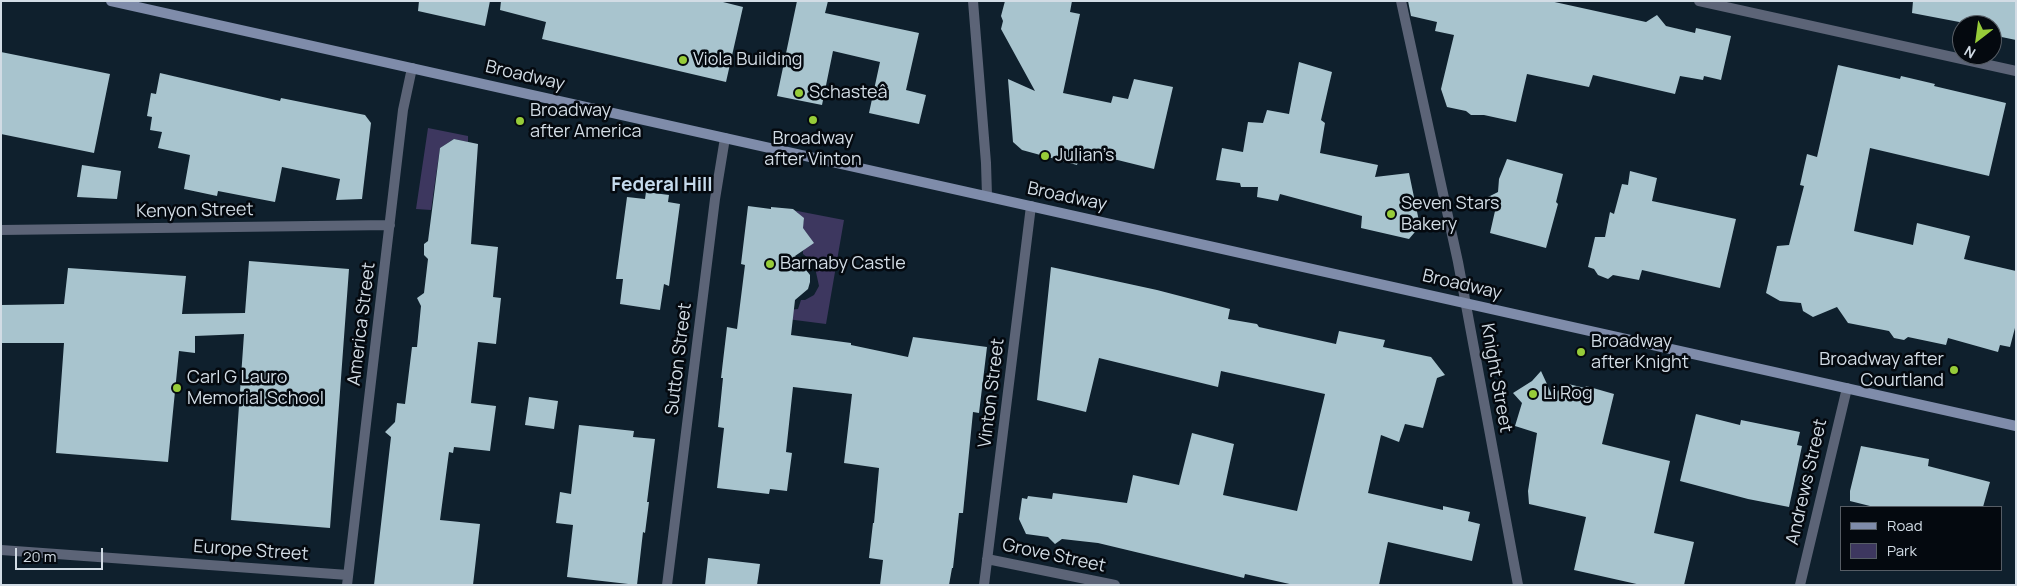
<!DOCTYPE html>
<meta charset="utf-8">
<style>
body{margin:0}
#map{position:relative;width:2017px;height:586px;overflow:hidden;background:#0f202d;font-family:Manrope,sans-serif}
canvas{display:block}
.frame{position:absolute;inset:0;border:2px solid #d2dce5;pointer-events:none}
.legend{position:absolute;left:1840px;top:506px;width:162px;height:65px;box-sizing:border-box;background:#04090f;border:1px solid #565d65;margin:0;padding:6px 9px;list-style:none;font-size:15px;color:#d2dce5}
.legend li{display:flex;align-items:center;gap:10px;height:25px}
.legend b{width:25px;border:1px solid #565d65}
.north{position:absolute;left:1952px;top:15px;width:50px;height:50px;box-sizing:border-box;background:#04090f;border:1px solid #565d65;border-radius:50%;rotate:210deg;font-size:14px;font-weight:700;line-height:20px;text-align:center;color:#d2dce5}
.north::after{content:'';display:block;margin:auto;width:18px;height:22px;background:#97cc39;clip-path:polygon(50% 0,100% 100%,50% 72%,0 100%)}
.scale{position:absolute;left:15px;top:548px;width:88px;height:22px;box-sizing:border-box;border:2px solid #d2dce5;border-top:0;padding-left:6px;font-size:15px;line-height:18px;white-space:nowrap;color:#d2dce5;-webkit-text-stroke:4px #04090f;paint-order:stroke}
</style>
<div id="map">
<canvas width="2017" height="586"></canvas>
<div class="frame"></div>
<ul class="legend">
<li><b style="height:6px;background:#7f8caa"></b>Road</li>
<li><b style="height:14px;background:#3d375f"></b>Park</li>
</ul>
<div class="north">N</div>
<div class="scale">20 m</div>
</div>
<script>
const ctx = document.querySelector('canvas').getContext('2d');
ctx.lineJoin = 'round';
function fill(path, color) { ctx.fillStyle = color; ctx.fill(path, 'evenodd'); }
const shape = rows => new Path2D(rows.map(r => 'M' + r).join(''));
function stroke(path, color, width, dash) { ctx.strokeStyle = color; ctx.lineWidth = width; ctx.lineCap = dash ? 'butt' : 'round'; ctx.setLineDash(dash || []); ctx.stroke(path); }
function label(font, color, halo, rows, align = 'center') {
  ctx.font = font + ' Manrope,sans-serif'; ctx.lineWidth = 5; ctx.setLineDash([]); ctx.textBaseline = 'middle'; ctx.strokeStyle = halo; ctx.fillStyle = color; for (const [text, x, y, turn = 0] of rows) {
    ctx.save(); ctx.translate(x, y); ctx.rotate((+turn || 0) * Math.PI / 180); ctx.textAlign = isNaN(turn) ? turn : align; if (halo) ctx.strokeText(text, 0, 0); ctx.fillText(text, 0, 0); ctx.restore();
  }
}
const green = shape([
 [428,128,468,136,468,142,454,139,440,148,431,210,416,209],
 [787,209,844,220,826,324,787,319,788,310,798,309,801,300,805,300,814,295,819,286,814,263,803,254,803,251,810,238,805,231,801,231,804,220,797,212,787,210]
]);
const building = shape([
 [419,1,490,1,485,26,418,11],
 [501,1,719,1,743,7,726,82,542,39,546,22,500,10],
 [797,1,828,1,825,13,919,33,906,90,926,95,919,124,869,113,880,62,833,51,822,105,777,96],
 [1005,1,1072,1,1070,12,1080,14,1063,93,1111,103,1113,96,1128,99,1134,79,1173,87,1154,169,1081,151,1077,165,1022,150,1013,142,1008,79,1035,91,1001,29,1003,21,1001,16],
 [1408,1,1550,1,1646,22,1657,15,1666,26,1695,33,1696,28,1731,36,1721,80,1704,76,1703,80,1680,76,1675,94,1593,75,1589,87,1527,74,1516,122,1484,115,1471,115,1466,111,1447,107,1441,89,1454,35,1435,31,1437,22,1411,16],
 [1913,1,2016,1,2016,40,1992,35,1992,25,1975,25,1912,13],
 [1,52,110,74,94,153,1,134],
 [1299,62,1332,72,1321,120,1325,123,1320,153,1378,165,1375,177,1409,173,1420,226,1409,239,1361,228,1362,216,1280,194,1278,201,1257,197,1258,187,1241,187,1240,183,1216,180,1222,148,1243,152,1248,122,1263,123,1267,110,1289,114],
 [1838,65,1900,79,1901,76,1935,84,1934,86,2006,103,1989,176,1870,148,1854,231,1913,245,1917,223,1970,236,1964,259,2016,271,2016,324,2010,347,2000,345,1998,352,1948,338,1946,345,1908,337,1904,340,1894,338,1889,331,1848,323,1837,307,1813,317,1803,311,1801,303,1780,301,1766,293,1777,246,1789,245,1804,186,1800,185,1807,154,1817,157],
 [160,73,280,101,281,98,365,115,371,123,362,199,336,200,340,179,282,167,275,202,218,191,217,196,184,189,190,155,158,148,162,132,150,130,152,117,147,116,151,93,156,94],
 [454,139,478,144,471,244,498,247,493,297,501,298,496,344,478,342,471,403,496,406,490,451,454,447,453,453,449,452,440,520,480,524,473,585,374,585,391,437,385,432,395,422,397,403,405,404,412,347,417,347,421,306,417,298,424,293,428,259,424,255,424,244,428,241,440,148],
 [1507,159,1563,174,1556,202,1558,204,1546,248,1490,233,1495,211,1486,198,1498,192,1499,179],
 [82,165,121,171,117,199,77,197],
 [1630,171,1657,178,1652,201,1736,219,1720,288,1642,270,1639,280,1613,275,1608,279,1598,275,1594,269,1588,267,1595,237,1605,237,1610,212,1614,214,1622,184,1628,185],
 [646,192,669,195,668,202,680,204,669,286,664,284,660,310,620,304,623,279,616,279,627,197,645,199],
 [748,206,771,209,771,207,793,209,804,218,803,228,814,243,795,256,810,275,810,282,808,289,795,300,791,335,851,343,851,345,908,357,913,337,987,347,979,413,973,412,963,513,959,513,953,568,952,568,949,585,880,585,883,560,869,558,873,523,874,523,879,468,844,463,852,394,793,387,786,452,792,453,787,491,770,489,769,494,717,488,724,428,718,427,723,378,721,378,727,327,737,329,745,265,741,264],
 [249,261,349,269,330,528,231,520,244,334,195,336,195,353,179,351,168,462,56,453,64,343,1,343,1,305,64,304,68,268,186,276,182,314,245,313],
 [1051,267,1157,290,1230,309,1228,319,1257,324,1259,327,1336,344,1339,331,1385,340,1383,347,1431,357,1445,375,1437,378,1423,428,1405,424,1399,442,1381,435,1368,493,1443,510,1443,506,1470,512,1468,521,1480,524,1472,561,1388,542,1379,585,1294,585,1245,574,1244,578,1098,543,1062,539,1055,544,1048,537,1026,534,1019,519,1022,498,1027,499,1028,496,1052,499,1053,493,1127,503,1133,475,1179,485,1192,433,1234,444,1223,495,1297,511,1325,394,1221,371,1218,387,1099,358,1086,412,1037,400],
 [1541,371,1552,395,1568,384,1585,388,1586,386,1614,394,1602,444,1670,461,1654,533,1694,542,1684,585,1641,585,1574,570,1586,517,1529,504,1528,491,1537,433,1515,426,1522,403,1513,393,1532,381],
 [529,397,558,401,554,429,525,425],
 [1696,414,1740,425,1741,420,1800,432,1797,445,1802,446,1789,507,1748,499,1680,481],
 [579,425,634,431,633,437,655,439,647,502,649,502,645,533,643,532,637,585,567,577,573,525,556,523,560,492,571,494],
 [1861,446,1929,459,1928,466,1990,482,1983,507,1874,507,1850,501,1850,491],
 [708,558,760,564,757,585,705,585]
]);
const street = shape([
 [973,1,986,163,987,196],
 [1401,1,1458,262,1518,585],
 [1699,1,2016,71],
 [1,230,390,225],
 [1,550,348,575],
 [987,559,1115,585],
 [347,585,403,110,412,68],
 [667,585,715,199,725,138],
 [984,585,1031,206],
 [1800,585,1847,388]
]);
const secondary = shape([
 [111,1,2016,426]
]);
const markers = [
 [683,60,5,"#97cc39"],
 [799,93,5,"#97cc39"],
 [813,120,5,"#97cc39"],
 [520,121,5,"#97cc39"],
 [1045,156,5,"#97cc39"],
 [1391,214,5,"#97cc39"],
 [770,264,5,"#97cc39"],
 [1581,352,5,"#97cc39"],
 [1954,370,5,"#97cc39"],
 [177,388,5,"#97cc39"],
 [1533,394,5,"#97cc39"]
];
const poiNames = [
 ["Viola Building",693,60],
 ["Schasteâ",809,93],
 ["Broadway",530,111],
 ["after America",530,132],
 ["Broadway",813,139,"center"],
 ["after Vinton",813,160,"center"],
 ["Julian’s",1055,156],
 ["Seven Stars",1401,204],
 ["Bakery",1401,225],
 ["Barnaby Castle",780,264],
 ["Broadway",1591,342],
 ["after Knight",1591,363],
 ["Broadway after",1944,360,"right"],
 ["Courtland",1944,381,"right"],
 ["Carl G Lauro",187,378],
 ["Memorial School",187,399],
 ["Li Rog",1543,394]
];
const streetNames = [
 ["Broadway",525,76,13],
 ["Broadway",1067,197,12],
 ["Kenyon Street",195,211,-1],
 ["Broadway",1462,285,13],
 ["America Street",362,324,-83],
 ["Sutton Street",679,359,-83],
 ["Knight Street",1496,378,80],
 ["Vinton Street",992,393,-83],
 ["Andrews Street",1807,482,-77],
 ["Europe Street",251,551,4],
 ["Grove Street",1054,556,12]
];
const neighbourhoodNames = [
 ["Federal Hill",662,186]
];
fill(green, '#3d375f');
fill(building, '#a8c4ce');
stroke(street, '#5c6477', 10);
stroke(secondary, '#7f8caa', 10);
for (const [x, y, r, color] of markers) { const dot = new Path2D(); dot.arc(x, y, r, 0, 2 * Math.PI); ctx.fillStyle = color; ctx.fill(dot); stroke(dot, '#04090f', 2); }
label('18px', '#d2dce5', '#04090f', poiNames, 'left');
label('18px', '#d2dce5', '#04090f', streetNames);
label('bold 19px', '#c5daec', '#04090f', neighbourhoodNames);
</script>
